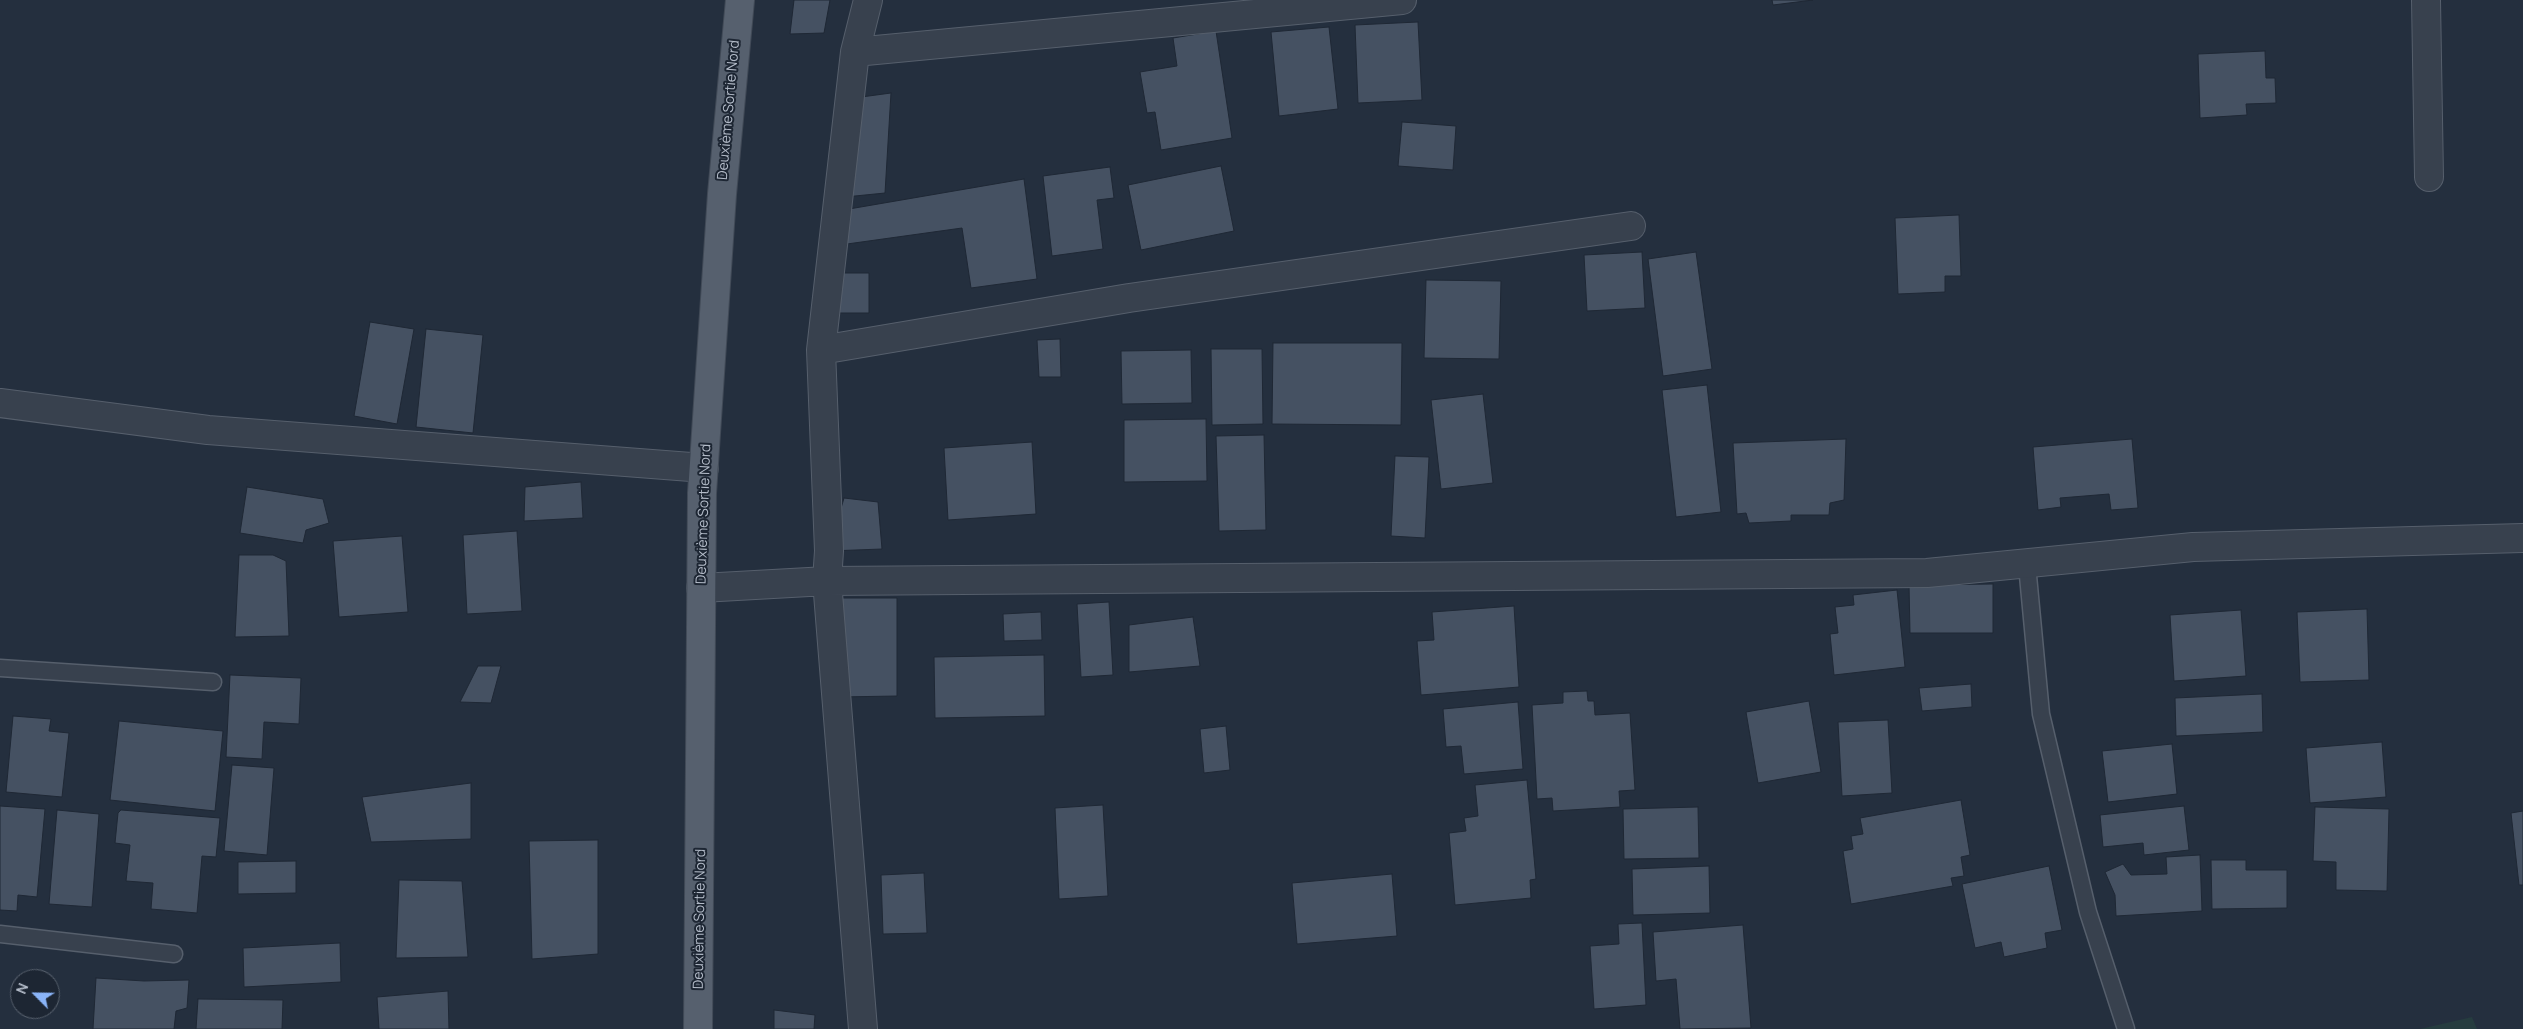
<!DOCTYPE html>
<meta charset="utf-8">
<style>
body{margin:0}
#map{position:relative;width:2523px;height:1029px;overflow:hidden;background:#242f3e;font-family:Manrope,sans-serif}
canvas{display:block}
.north{position:absolute;left:10px;top:969px;width:50px;height:50px;box-sizing:border-box;background:#1d2633;border:1px solid #59626f;border-radius:50%;rotate:293deg;font-size:14px;font-weight:700;line-height:20px;text-align:center;color:#b4bcc9}
.north::after{content:'';display:block;margin:auto;width:18px;height:22px;background:#8ab4f8;clip-path:polygon(50% 0,100% 100%,50% 72%,0 100%)}
</style>
<div id="map">
<canvas width="2523" height="1029"></canvas>
<div class="north">N</div>
</div>
<script>
const ctx = document.querySelector('canvas').getContext('2d');
ctx.lineJoin = 'round';
function fill(path, color) { ctx.fillStyle = color; ctx.fill(path, 'evenodd'); }
const shape = rows => new Path2D(rows.map(r => 'M' + r).join(''));
function stroke(path, color, width, dash) { ctx.strokeStyle = color; ctx.lineWidth = width; ctx.lineCap = dash ? 'butt' : 'round'; ctx.setLineDash(dash || []); ctx.stroke(path); }
function label(font, color, halo, rows, align = 'center') {
  ctx.font = font + ' Manrope,sans-serif'; ctx.lineWidth = 4; ctx.setLineDash([]); ctx.textBaseline = 'middle'; ctx.strokeStyle = halo; ctx.fillStyle = color; for (const [text, x, y, turn = 0] of rows) {
    ctx.save(); ctx.translate(x, y); ctx.rotate((+turn || 0) * Math.PI / 180); ctx.textAlign = isNaN(turn) ? turn : align; if (halo) ctx.strokeText(text, 0, 0); ctx.fillText(text, 0, 0); ctx.restore();
  }
}
const green = shape([
 [2472,1017,2477,1029,2420,1029]
]);
const building = shape([
 [794,0,830,0,824,33,790,34,794,0],
 [1772,0,1813,0,1773,5,1772,0],
 [1418,22,1422,100,1358,103,1355,25,1418,22],
 [1329,27,1338,109,1279,116,1271,32,1329,27],
 [1216,31,1232,138,1161,150,1155,112,1147,113,1140,72,1177,66,1173,38,1216,31],
 [2265,51,2266,78,2275,78,2276,103,2246,104,2247,115,2200,118,2198,54,2265,51],
 [891,93,885,193,845,197,854,98,891,93],
 [1402,122,1456,126,1453,170,1398,166,1402,122],
 [1221,166,1234,231,1141,250,1128,185,1221,166],
 [1110,167,1114,198,1097,200,1103,249,1052,256,1043,176,1110,167],
 [1024,179,1037,279,971,288,962,228,847,244,849,209,1024,179],
 [1959,215,1961,276,1945,276,1945,292,1898,294,1895,218,1959,215],
 [1642,252,1645,308,1587,311,1584,255,1642,252],
 [1696,252,1712,369,1663,376,1648,259,1696,252],
 [837,273,869,273,869,313,838,313,837,273],
 [1426,280,1501,281,1499,359,1424,358,1426,280],
 [370,322,414,329,397,424,354,416,370,322],
 [426,329,483,335,473,433,416,427,426,329],
 [1060,339,1061,377,1039,377,1037,340,1060,339],
 [1273,343,1402,343,1401,425,1272,424,1273,343],
 [1211,349,1262,349,1263,424,1212,425,1211,349],
 [1191,350,1192,403,1122,404,1121,351,1191,350],
 [1707,385,1721,512,1676,517,1662,390,1707,385],
 [1483,394,1493,483,1441,489,1431,400,1483,394],
 [1206,419,1207,481,1124,482,1124,420,1206,419],
 [1264,435,1266,530,1219,531,1216,436,1264,435],
 [1846,439,1844,500,1830,503,1829,515,1791,515,1791,521,1749,523,1746,513,1737,514,1733,443,1846,439],
 [2132,439,2138,508,2111,510,2109,494,2060,498,2061,507,2038,510,2033,447,2132,439],
 [1032,442,1036,514,948,520,944,448,1032,442],
 [1395,456,1429,457,1425,538,1391,536,1395,456],
 [581,482,583,518,524,521,525,487,581,482],
 [247,487,323,499,329,523,306,530,303,543,240,533,247,487],
 [844,498,878,502,882,549,829,551,844,498],
 [517,531,522,611,467,614,463,535,517,531],
 [402,536,408,612,339,617,333,541,402,536],
 [239,555,273,555,286,561,289,636,235,637,239,555],
 [1993,584,1993,633,1910,633,1909,585,1993,584],
 [1897,590,1905,667,1834,675,1830,634,1838,633,1835,607,1854,605,1853,595,1897,590],
 [837,598,897,598,897,696,838,697,837,598],
 [1109,602,1113,675,1081,677,1077,604,1109,602],
 [1514,606,1519,687,1421,695,1417,641,1434,640,1432,612,1514,606],
 [2367,609,2369,680,2300,682,2297,612,2367,609],
 [2241,610,2246,676,2174,681,2170,615,2241,610],
 [1041,612,1042,640,1004,641,1003,614,1041,612],
 [1193,617,1200,666,1129,672,1129,625,1193,617],
 [1044,655,1045,716,935,718,934,657,1044,655],
 [478,666,501,666,491,703,460,702,478,666],
 [230,675,301,678,299,724,264,722,262,759,226,757,230,675],
 [1971,684,1972,707,1922,711,1919,688,1971,684],
 [1587,691,1588,701,1594,701,1595,715,1630,713,1635,790,1619,791,1620,807,1553,811,1552,798,1537,799,1532,705,1563,703,1563,692,1587,691],
 [2262,694,2263,732,2176,736,2175,698,2262,694],
 [1809,701,1821,772,1758,783,1746,712,1809,701],
 [1518,702,1523,769,1464,774,1461,746,1446,747,1443,709,1518,702],
 [13,716,51,719,49,731,69,733,62,797,6,792,13,716],
 [1888,720,1892,793,1842,796,1838,722,1888,720],
 [119,721,223,731,215,811,110,800,119,721],
 [1226,726,1230,770,1204,773,1200,729,1226,726],
 [2382,742,2386,797,2310,803,2306,748,2382,742],
 [2172,744,2177,794,2108,802,2102,751,2172,744],
 [232,765,274,768,267,855,224,851,232,765],
 [1527,780,1536,879,1530,880,1531,898,1455,905,1449,833,1466,831,1464,818,1478,816,1475,785,1527,780],
 [471,783,471,839,371,842,362,797,471,783],
 [1961,800,1970,855,1961,857,1964,876,1951,878,1953,886,1851,904,1843,851,1853,849,1851,836,1863,834,1860,818,1961,800],
 [1103,805,1108,896,1059,899,1055,808,1103,805],
 [0,806,45,809,37,897,18,895,17,911,0,910,0,806],
 [2184,806,2189,850,2144,855,2143,843,2103,847,2100,815,2184,806],
 [1698,807,1699,858,1624,859,1623,809,1698,807],
 [2315,807,2389,809,2387,891,2336,890,2336,862,2313,861,2315,807],
 [57,810,99,814,92,907,49,904,57,810],
 [121,810,220,818,216,857,202,856,197,913,151,909,153,883,126,881,130,845,115,843,118,813,121,810],
 [2523,811,2523,885,2519,885,2511,813,2523,811],
 [598,840,598,954,532,959,529,841,598,840],
 [2200,855,2202,911,2116,916,2115,895,2105,872,2123,864,2131,875,2167,874,2166,857,2200,855],
 [2211,860,2246,860,2246,870,2287,870,2287,908,2212,909,2211,860],
 [296,861,296,893,238,894,238,862,296,861],
 [1709,866,1710,913,1633,915,1632,869,1709,866],
 [2049,866,2062,930,2045,933,2047,948,2004,957,2001,942,1975,948,1962,884,2049,866],
 [924,873,927,933,883,934,881,875,924,873],
 [1392,874,1397,936,1297,944,1292,883,1392,874],
 [399,880,462,881,468,957,396,958,399,880],
 [1642,923,1646,1005,1594,1009,1590,946,1619,944,1618,924,1642,923],
 [1743,925,1751,1028,1680,1029,1676,979,1656,981,1653,932,1743,925],
 [340,943,341,982,244,987,243,948,340,943],
 [96,978,144,981,189,980,187,1008,176,1011,174,1029,93,1029,96,978],
 [448,991,449,1029,379,1029,377,997,448,991],
 [198,999,283,1000,282,1029,196,1029,198,999],
 [774,1010,815,1015,814,1029,774,1029,774,1010]
]);
const lane = shape([
 [2027,565,2041,714,2088,912,2126,1029],
 [0,668,213,682],
 [0,934,174,954]
]);
const street = shape([
 [2426,0,2429,177],
 [855,52,1402,0],
 [821,350,1129,298,1631,226],
 [0,403,208,430,704,468],
 [701,588,827,581,1927,573,2193,547,2523,538],
 [863,1029,827,581,829,551,821,350,855,52,868,0]
]);
const primary = shape([
 [698,1029,702,493,722,194,740,0]
]);
const streetNames = [
 ["Deuxième Sortie Nord",729,110,-85],
 ["Deuxième Sortie Nord",704,514,-88],
 ["Deuxième Sortie Nord",700,919,-89]
];
fill(green, '#263c3f');
fill(building, '#455162');
stroke(building, '#1f2835', 1);
stroke(lane, '#565f6c', 19);
stroke(street, '#565f6c', 30);
stroke(primary, '#414a57', 30);
stroke(lane, '#38414e', 16);
stroke(street, '#38414e', 28);
stroke(primary, '#56606e', 28);
label('14px', '#b4bcc9', '#1d2633', streetNames);
</script>
